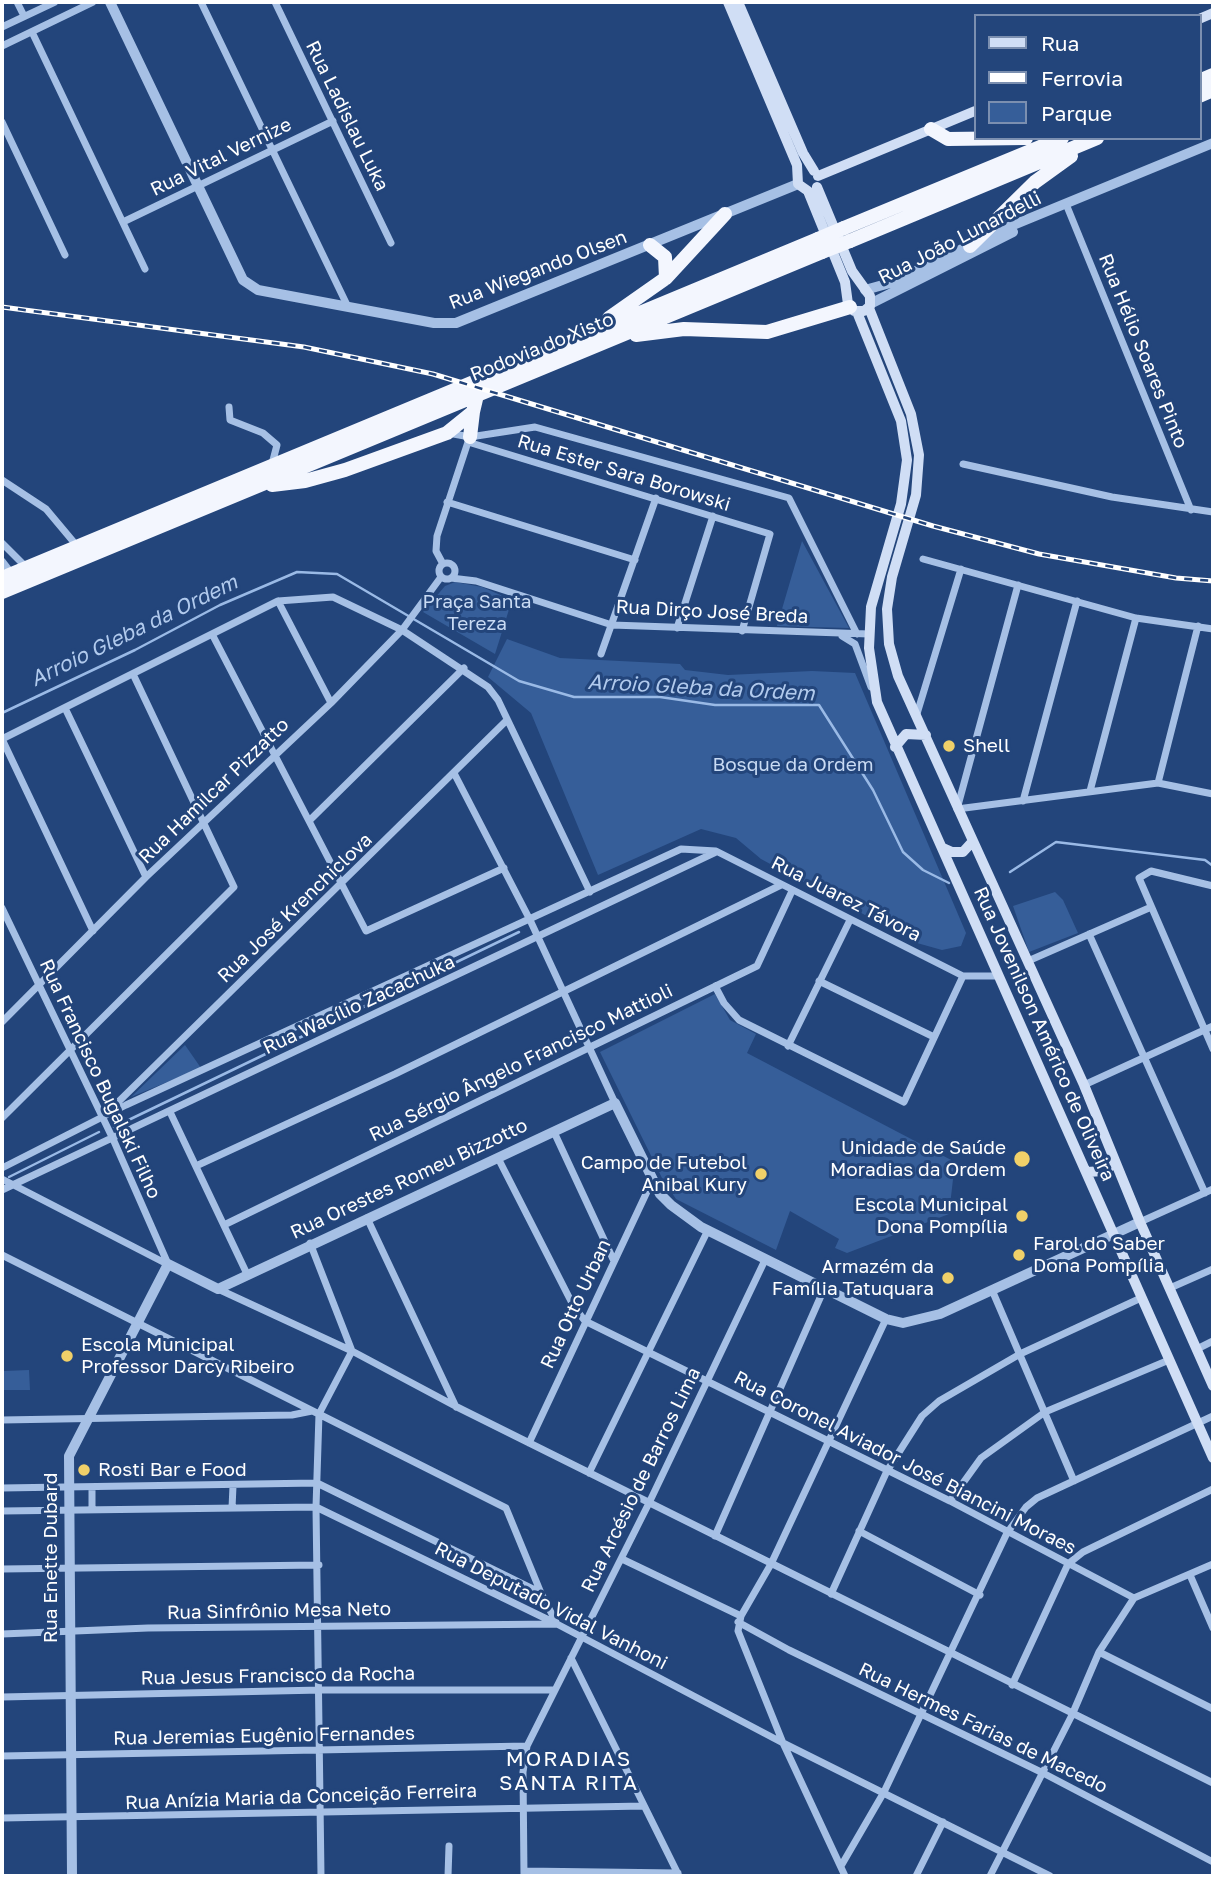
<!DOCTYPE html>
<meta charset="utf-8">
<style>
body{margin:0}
#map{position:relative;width:1215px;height:1878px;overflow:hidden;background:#23457b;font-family:"Golos Text",sans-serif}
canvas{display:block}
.frame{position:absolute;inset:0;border:4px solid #fff;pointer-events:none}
.legend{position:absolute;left:974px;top:14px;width:228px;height:126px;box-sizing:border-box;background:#23457b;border:2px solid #7b8fb0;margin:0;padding:9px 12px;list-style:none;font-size:21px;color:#fff}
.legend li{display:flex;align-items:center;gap:14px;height:35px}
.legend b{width:35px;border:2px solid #7b8fb0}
</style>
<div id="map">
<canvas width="1215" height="1878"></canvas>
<div class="frame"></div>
<ul class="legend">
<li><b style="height:9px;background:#d0def5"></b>Rua</li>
<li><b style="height:9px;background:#fff"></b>Ferrovia</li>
<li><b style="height:19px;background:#365e99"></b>Parque</li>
</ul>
</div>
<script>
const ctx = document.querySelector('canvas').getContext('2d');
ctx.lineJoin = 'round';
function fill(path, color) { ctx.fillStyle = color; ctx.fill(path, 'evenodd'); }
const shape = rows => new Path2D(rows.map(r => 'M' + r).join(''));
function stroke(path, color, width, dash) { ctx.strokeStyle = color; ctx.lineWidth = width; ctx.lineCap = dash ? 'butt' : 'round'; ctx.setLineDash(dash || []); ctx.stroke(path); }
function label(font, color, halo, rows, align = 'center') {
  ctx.font = font + ' "Golos Text",sans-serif'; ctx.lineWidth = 6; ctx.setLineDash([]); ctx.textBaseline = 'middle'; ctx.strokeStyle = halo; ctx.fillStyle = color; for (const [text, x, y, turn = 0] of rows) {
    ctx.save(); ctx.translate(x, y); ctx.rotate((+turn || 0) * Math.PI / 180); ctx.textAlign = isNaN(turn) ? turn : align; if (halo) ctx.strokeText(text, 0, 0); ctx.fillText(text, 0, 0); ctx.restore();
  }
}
const green = shape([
 [802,541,849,628,777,626],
 [455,582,482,587,512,600,495,654,423,612,445,586],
 [507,639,560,658,680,664,685,670,728,675,812,671,855,673,966,933,961,946,942,950,917,943,761,859,736,838,701,829,598,875,531,713,488,677],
 [1055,892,1063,900,1078,933,1029,952,1013,906],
 [715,994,730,1020,756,1034,747,1053,955,1162,949,1214,847,1253,835,1248,839,1239,790,1211,776,1250,676,1199,662,1178,600,1052],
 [185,1045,201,1068,131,1097],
 [29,1370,30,1390,4,1390,4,1371]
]);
const stream = shape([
 [2,713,135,650,220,605,297,572,337,574,519,681,574,697,660,697,715,705,819,705,873,790,903,852,923,870,949,883],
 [1010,872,1056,842,1205,860,1213,866],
 [114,1127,519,932],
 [9,1177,99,1132]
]);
const minor = shape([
 [17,2,24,16],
 [201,2,348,307],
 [275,2,391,243],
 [2,27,55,2],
 [32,32,145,269],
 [2,46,93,2],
 [2,122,65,255],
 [1066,204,1191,510],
 [123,222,333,121],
 [229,407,230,420,263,433,277,445,272,464],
 [448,433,470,437,535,427,789,498,857,634],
 [468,442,770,534,742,631],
 [963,464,1112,497,1213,512],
 [2,480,46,509,77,546],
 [447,502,635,560],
 [2,543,26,567],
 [923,559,1136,618,1213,629],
 [2,561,12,574],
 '439 571a8 8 0 1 1 16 0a8 8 0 1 1-16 0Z',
 [443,564,436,551,437,536,469,439],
 [451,578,476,581,612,625,869,634],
 [1018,585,957,809,1158,783,1213,794],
 [278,601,331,703],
 [677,628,713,516],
 [212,634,366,931,504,868],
 [842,636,855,644,871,687],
 [601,654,656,498],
 [65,708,146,877],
 [916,717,961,569],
 [2,739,278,601,333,597,402,630,488,687,498,700,590,892],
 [2,739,93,931],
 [454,773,530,920,615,1103],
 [1158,783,1198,626],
 [1090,791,1136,618],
 [1023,801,1077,601],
 [310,820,464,668],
 [1213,886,1151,871,1139,878,1213,1049],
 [2,908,113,1139,168,1264],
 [1089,934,1205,1193],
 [1028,961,1149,908],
 [819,981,934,1037],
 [715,986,724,1003,739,1020,904,1102,963,976],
 [2,1022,146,877,331,703,402,630,441,577],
 [788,1046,850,920],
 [1084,1085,1213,1026],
 [108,1112,507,720],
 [170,1112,247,1274],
 [2,1118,234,887,133,674],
 [554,1132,613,1259],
 [498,1158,574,1307,585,1321,950,1501,1134,1598],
 [196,1166,395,1074,781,885],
 [2,1168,126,1105,681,849,716,851,963,976,997,976],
 [2,1179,167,1264],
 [2,1190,716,852],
 [367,1218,456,1407],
 [1140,1222,1213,1189],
 [224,1225,757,966,792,891],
 [310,1243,352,1351,319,1414,316,1507,321,1876],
 [2,1255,506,1508,541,1593,557,1624,148,1628,2,1634],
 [1170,1288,1213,1269],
 [218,1289,352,1351,457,1407,1213,1783],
 [992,1290,1074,1481],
 [1197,1349,1213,1341],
 [2,1420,292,1415,312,1411],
 [529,1443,653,1179],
 [589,1473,708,1230],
 [92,1487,92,1509],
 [2,1488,317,1483,541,1593],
 [950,1501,981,1458,1045,1412,1169,1360],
 [232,1508,233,1486],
 [2,1511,316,1507,557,1624,783,1743,1050,1876],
 [859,1531,980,1595],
 [715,1536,824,1289],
 [622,1559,741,1616],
 [2,1569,319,1565],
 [1190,1575,1213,1628],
 [831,1594,887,1471,922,1416,939,1401,1020,1354,1141,1298],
 [738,1622,789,1650,1043,1773,1213,1862],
 [1099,1652,1213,1709],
 [571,1658,679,1876],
 [1012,1685,1068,1564,1083,1552,1213,1489],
 [2,1697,321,1690,554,1690],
 [2,1756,527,1746],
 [2,1818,644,1806],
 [841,1866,884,1792,1007,1533,1026,1507,1037,1498,1213,1416],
 [524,1871,678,1873],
 [448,1876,449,1846],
 [524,1876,523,1772,527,1746,649,1503,765,1260],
 [845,1876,783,1743,738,1631,741,1616,771,1564,886,1319],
 [916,1876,943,1822],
 [990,1876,1072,1715,1099,1652,1134,1598,1213,1564]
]);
const tertiary = shape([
 [110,2,243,280,258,290,434,323,456,323,798,184],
 [865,290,890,283,1011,226,1213,143],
 [870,304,1013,232],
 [72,1876,69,1456,168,1264,218,1289,615,1103,660,1194,671,1205,701,1227,886,1319,903,1323,940,1314,1140,1222]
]);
const secondary = shape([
 [728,2,797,165,798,184,808,191],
 [738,2,803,153,814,171],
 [1199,19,1213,13],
 [818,176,975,111],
 [808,191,845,282,848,304,854,311,864,311,870,306,870,296,852,271,817,187],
 [869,308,911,414,919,455,916,495,892,577,887,609,889,644,898,676,1084,1085,1140,1222,1213,1386],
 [857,312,901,421,907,460,901,504,871,607,869,648,877,702,1213,1458],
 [895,747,906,734,926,735],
 [943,848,952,852,963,852,973,841],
 [1086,1172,1105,1171,1115,1162]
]);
const trunk = shape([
 [1199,81,1213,75],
 [1199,96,1213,90],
 [931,129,948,139,1026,138],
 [844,228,1062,138],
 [850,241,1097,138],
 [650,245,665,257,666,278],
 [970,246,1035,182,1071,156],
 [609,318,666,278,725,214],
 [636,335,684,329,767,332,850,307],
 [470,437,473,412],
 [272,485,305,481,345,470,447,433,473,412,477,395],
 [2,578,818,239],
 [2,592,822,252]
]);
const rail = shape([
 [2,307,304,347,433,374,933,526,1039,554,1176,578,1213,581]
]);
const trunkBridge = shape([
 [818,239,844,228],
 [822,252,850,241]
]);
const markers = [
 [949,746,7,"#f0d069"],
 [1022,1159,9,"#f0d069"],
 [761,1174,7,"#f0d069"],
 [1022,1216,7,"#f0d069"],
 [1019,1255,7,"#f0d069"],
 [948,1278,7,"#f0d069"],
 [67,1356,7,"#f0d069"],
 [84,1470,7,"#f0d069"]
];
const streetNames = [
 ["Rua Ladislau Luka",347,116,64],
 ["Rua Vital Vernize",221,157,-26],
 ["Rua João Lunardelli",960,238,-27],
 ["Rua Wiegando Olsen",538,270,-21],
 ["Rodovia do Xisto",542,347,-22],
 ["Rua Hélio Soares Pinto",1143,351,68],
 ["Rua Ester Sara Borowski",624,473,17],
 ["Rua Dirço José Breda",712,612,3],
 ["Rua Hamilcar Pizzatto",214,791,-44],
 ["Rua Juarez Távora",846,899,27],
 ["Rua José Krenchiclova",295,908,-44],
 ["Rua Wacílio Zacachuka",359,1005,-25],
 ["Rua Jovenilson Américo de Oliveira",1044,1034,66],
 ["Rua Sérgio Ângelo Francisco Mattioli",521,1063,-26],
 ["Rua Francisco Bugalski Filho",100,1079,65],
 ["Rua Orestes Romeu Bizzotto",409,1179,-25],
 ["Rua Otto Urban",576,1304,-65],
 ["Rua Coronel Aviador José Biancini Moraes",905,1463,27],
 ["Rua Arcésio de Barros Lima",641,1480,-64],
 ["Rua Enette Dubard",51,1558,-90],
 ["Rua Deputado Vidal Vanhoni",551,1606,27],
 ["Rua Sinfrônio Mesa Neto",279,1611,-1],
 ["Rua Jesus Francisco da Rocha",278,1676,-1],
 ["Rua Hermes Farias de Macedo",983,1728,26],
 ["Rua Jeremias Eugênio Fernandes",264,1736,-1],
 ["Rua Anízia Maria da Conceição Ferreira",301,1797,-2]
];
const parkNames = [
 ["Praça Santa",477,602],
 ["Tereza",477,624],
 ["Bosque da Ordem",793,765]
];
const poiNames = [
 ["Shell",963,746],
 ["Unidade de Saúde",1006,1148,"right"],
 ["Moradias da Ordem",1006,1170,"right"],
 ["Campo de Futebol",747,1163,"right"],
 ["Anibal Kury",747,1185,"right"],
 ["Escola Municipal",1008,1205,"right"],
 ["Dona Pompília",1008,1227,"right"],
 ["Farol do Saber",1033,1244],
 ["Dona Pompília",1033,1266],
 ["Armazém da",934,1267,"right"],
 ["Família Tatuquara",934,1289,"right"],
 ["Escola Municipal",81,1345],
 ["Professor Darcy Ribeiro",81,1367],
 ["Rosti Bar e Food",98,1470]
];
const waterNames = [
 ["Arroio Gleba da Ordem",134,631,-26],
 ["Arroio Gleba da Ordem",701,688,3]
];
const neighbourhoodNames = [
 ["MORADIAS",569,1759],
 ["SANTA RITA",569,1783]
];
fill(green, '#365e99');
stroke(stream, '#9abae6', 2.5);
stroke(minor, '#a6c0e5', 7);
stroke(tertiary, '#a6c0e5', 10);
stroke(secondary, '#d0def5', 10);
stroke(trunk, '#f3f6fe', 14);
stroke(rail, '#fff', 5);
stroke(rail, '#23457b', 2.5, [8]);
stroke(trunkBridge, '#f3f6fe', 14);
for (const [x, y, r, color] of markers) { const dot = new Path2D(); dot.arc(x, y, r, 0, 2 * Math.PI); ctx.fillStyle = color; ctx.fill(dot); stroke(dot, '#23457b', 2.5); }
label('19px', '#fff', '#23457b', streetNames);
label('19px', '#c9dbf4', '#23457b', parkNames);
label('19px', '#fff', '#23457b', poiNames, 'left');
label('italic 21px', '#b1caed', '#23457b', waterNames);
ctx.letterSpacing = '2px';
label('21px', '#fff', '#23457b', neighbourhoodNames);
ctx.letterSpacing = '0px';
</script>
